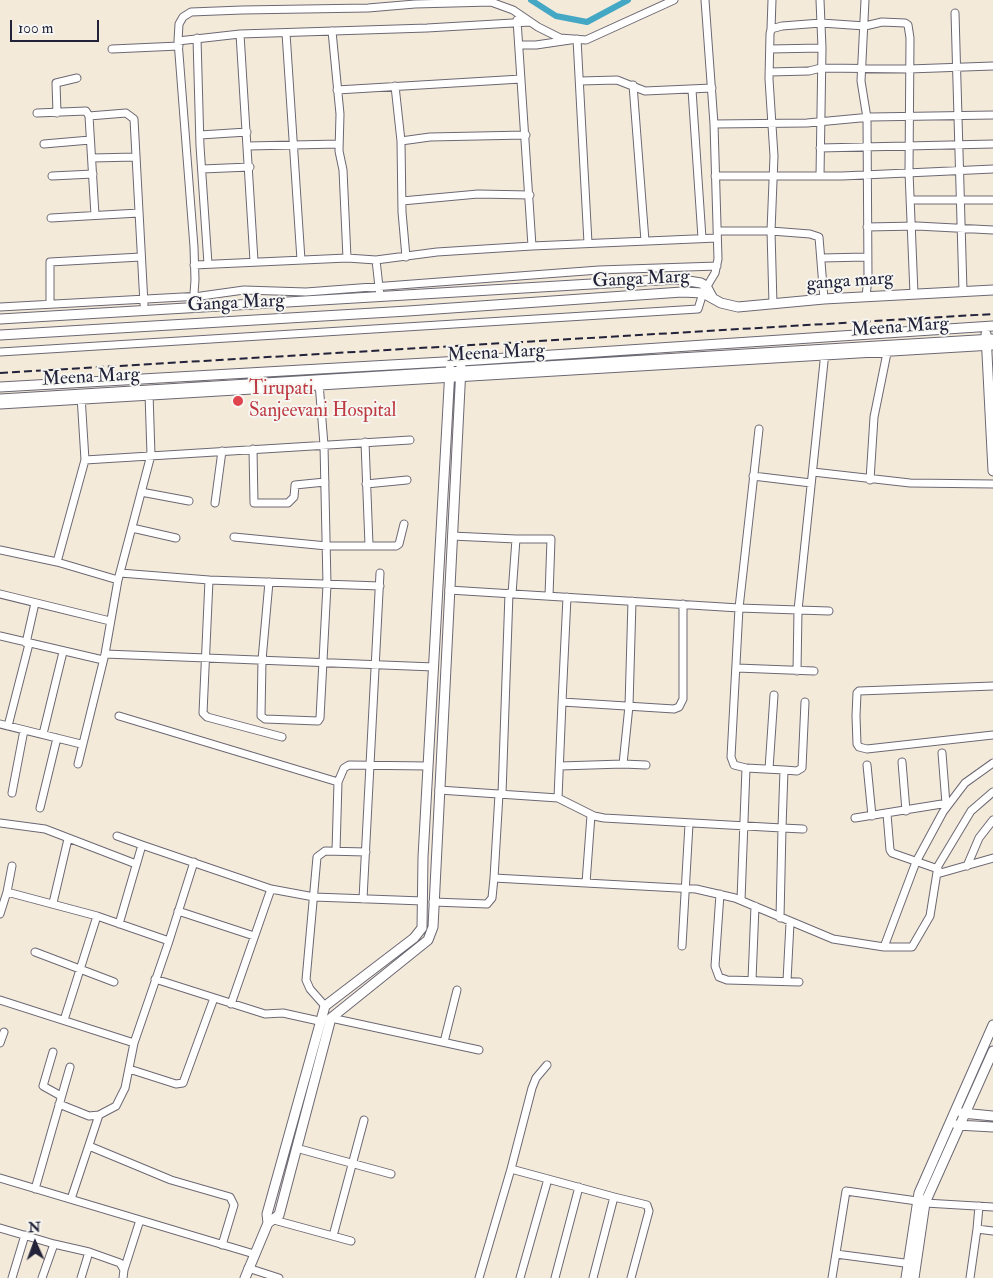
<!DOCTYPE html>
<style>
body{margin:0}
#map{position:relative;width:993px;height:1278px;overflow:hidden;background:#f4eada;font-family:"IM FELL Double Pica",serif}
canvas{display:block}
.north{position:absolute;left:10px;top:1218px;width:50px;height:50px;-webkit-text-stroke:4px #f6f6f2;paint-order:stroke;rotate:358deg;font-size:14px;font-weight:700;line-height:20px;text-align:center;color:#22223b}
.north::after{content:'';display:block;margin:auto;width:18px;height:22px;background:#22223b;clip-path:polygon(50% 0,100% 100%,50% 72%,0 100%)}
.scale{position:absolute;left:10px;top:20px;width:89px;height:22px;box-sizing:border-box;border:2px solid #22223b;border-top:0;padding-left:6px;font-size:15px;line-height:18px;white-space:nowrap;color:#22223b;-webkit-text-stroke:4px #f6f6f2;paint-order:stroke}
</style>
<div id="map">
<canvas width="993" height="1278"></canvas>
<div class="north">N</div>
<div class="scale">100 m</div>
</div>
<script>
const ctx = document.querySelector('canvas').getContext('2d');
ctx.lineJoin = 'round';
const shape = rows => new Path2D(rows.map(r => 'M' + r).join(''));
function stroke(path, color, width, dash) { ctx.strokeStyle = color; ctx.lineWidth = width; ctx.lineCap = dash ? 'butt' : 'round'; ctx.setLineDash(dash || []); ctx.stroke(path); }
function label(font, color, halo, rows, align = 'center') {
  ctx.font = font + ' "IM FELL Double Pica",serif'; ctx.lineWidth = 4; ctx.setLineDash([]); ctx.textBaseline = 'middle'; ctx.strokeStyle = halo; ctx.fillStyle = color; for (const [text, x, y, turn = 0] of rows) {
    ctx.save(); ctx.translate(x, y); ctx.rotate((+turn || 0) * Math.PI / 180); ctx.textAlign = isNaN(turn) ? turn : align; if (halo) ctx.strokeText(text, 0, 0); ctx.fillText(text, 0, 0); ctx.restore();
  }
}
const canal = shape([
 [531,0,556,16,587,22,628,0]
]);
const minor = shape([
 [865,0,861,81,867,118,868,277,866,297],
 [955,13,963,291],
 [517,20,532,246],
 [771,29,772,0],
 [332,31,340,114,339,151,343,170,347,258],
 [286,33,301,260],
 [240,34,254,261],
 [197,38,200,146,208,264],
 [178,41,240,34,427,28,530,22],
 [520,45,536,45,577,39,588,243],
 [112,49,179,46],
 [770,49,822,48],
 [769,72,809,71,821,68,909,69,993,66],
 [580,81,617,80,645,91,712,88],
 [633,85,645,241],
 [395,86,401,141,402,212,406,257],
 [337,90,521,79],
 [692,90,702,238],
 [37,113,86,111,89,116,126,113,134,119,144,304],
 [57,113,56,83,77,78],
 [89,116,95,215],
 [714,124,807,123,871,117,993,115],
 [200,135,247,132],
 [401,141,430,137,526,135],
 [44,144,90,140],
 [248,146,339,144],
 [820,148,993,144],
 [92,158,136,157],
 [202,169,250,167],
 [52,176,93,174],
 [715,176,842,176,993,169],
 [820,176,822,48,820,0],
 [910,200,993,200],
 [402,201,478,194,530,195],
 [51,218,139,213],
 [867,227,917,226,993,230],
 [717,231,771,231,810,234,819,237,824,299],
 [822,258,866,257],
 [376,260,380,296],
 [194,265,347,258,376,260,437,252,532,246,717,238],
 [50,303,50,262,141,257],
 [773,304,771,231,774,156,769,79,770,34,771,29,782,26,821,23,865,26,882,22,905,23,908,25,910,38,909,172,914,294],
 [0,307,201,296,244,290,306,292,599,270,717,266],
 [193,307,195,280,194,247,178,41,179,24,183,17,191,12,242,10,368,8,415,4,491,2,513,10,538,27,560,38,586,40,674,0],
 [0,352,698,309,703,293,715,273,718,259,714,124,705,0],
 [825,352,798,610,829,611],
 [0,405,993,346],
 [365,442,369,545],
 [253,449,254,503,288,503,294,497,295,485,325,482],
 [85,460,410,440],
 [813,472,910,483,993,484],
 [753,476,811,483],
 [870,480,874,417,887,353],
 [366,484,407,480],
 [141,492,189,501],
 [215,503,222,451],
 [132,528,176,538],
 [452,536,516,539,512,594],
 [234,537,327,546,396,546,399,544,404,524],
 [516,539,551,539,549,596],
 [0,550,57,562,118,580],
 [57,562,85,460,81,396],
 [120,573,209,580],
 [269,582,262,660,261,716,265,719,318,721,320,718,327,585,324,445,319,383],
 [449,590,739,608,759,429],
 [0,594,110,621],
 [567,597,562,702,674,709,679,707,683,699,683,604],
 [0,636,103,660],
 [26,643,35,603],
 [105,654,434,667],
 [737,668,814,671],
 [993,686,859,691,857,693,856,716,857,744,859,747,867,749,993,735],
 [119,716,338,782,336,851],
 [0,724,81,744],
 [8,726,29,644],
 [43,734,63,652],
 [282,737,207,717,203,713,209,580,380,586],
 [942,753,946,804],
 [902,762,906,811],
 [78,764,105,654,118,580,151,455,149,393],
 [623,764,646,765],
 [867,765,872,816],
 [560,766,623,764,629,706,632,601],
 [746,768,784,770,782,828,803,829],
 [769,769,774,695],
 [784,770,797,771,802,768,805,702],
 [338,782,344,768,349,765,428,766],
 [439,790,558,798,594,816,604,818,782,828,780,918],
 [12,793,24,730],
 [502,794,509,593],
 [558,798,562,702],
 [40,808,57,738],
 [887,814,890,850,892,853,938,869],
 [855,818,948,803],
 [0,823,45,829,136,864],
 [117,836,142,845],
 [967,866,979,838,993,820],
 [937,874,993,858],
 [494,878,499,794],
 [586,883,591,815],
 [7,892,12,866],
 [720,894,715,966,719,977,727,980,799,982],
 [363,899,380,573],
 [741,900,746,768,734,765,731,757,739,608,798,610,797,671],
 [433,902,487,904,492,898,494,878,696,889,735,898,833,939,884,947,912,947,930,916,938,866,971,811,993,792],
 [53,903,68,839],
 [178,911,254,936],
 [0,914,7,892,97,916],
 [119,924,142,845,271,889,314,897,423,901],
 [169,941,194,862],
 [682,946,689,824],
 [884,947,916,862,943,812,965,783,993,763],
 [35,952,114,982],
 [155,979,265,1014,283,1013,319,1021],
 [752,980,755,906],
 [787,981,790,923],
 [0,1000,134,1043,125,1088,116,1106,99,1115,89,1116,59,1104],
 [231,1004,271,889],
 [325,1006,310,989,306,980,317,857,325,851,366,852],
 [331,1018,479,1050],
 [64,1020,97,916,169,941,134,1043],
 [444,1042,457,990],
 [0,1043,4,1032],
 [53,1052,43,1086,61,1096],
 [129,1069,176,1084,183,1083,214,998],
 [89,1146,171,1180,230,1197,234,1205,222,1245],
 [296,1148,391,1174],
 [511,1169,532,1088,536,1078,547,1065],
 [0,1178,254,1254],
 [548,1179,614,1197,593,1278],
 [35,1189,70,1067],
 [614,1197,647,1205,649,1211,631,1278],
 [71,1199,99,1115],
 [925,1203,993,1207],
 [274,1220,351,1241],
 [0,1228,54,1244,42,1278],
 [977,1229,979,1206],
 [333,1236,364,1120],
 [54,1244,89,1252,81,1278],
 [89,1252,120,1263,124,1270,123,1278],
 [836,1254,912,1264],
 [248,1268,279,1278],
 [124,1270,140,1220],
 [12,1278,25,1235],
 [479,1278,511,1169,548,1179,520,1278],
 [555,1278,579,1187],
 [832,1278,846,1191,917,1201],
 [970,1278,977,1229,993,1231]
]);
const tertiary = shape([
 [0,319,676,279,701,283,706,286,712,297],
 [986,334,993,471],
 [0,335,408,311,682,292,703,293,721,303,738,307,824,299,993,290],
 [0,387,461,361,993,326],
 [0,399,993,339],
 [962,1113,993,1116],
 [957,1125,993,1127],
 [268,1223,279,1215,331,1018,428,940,433,927,461,367],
 [245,1278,268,1223,267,1214,325,1006,414,938,422,928,423,857,450,369],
 [906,1278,919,1193,993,1025],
 [914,1278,925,1203,993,1051]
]);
const rail = shape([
 [0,373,993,314]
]);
const markers = [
 [238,401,6,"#e0444e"]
];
const streetNames = [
 ["Ganga Marg",641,280,-3],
 ["ganga marg",850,282,-4],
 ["Ganga Marg",236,304,-3],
 ["Meena Marg",900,328,-4],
 ["Meena Marg",496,354,-3],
 ["Meena Marg",91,378,-3]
];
const healthNames = [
 ["Tirupati",249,390],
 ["Sanjeevani Hospital",249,412]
];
stroke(canal, '#44a7c4', 6);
stroke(minor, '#6c6873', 9);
stroke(tertiary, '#6c6873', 11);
stroke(minor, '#fff', 7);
stroke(tertiary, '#fff', 9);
stroke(rail, '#22223b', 2, [8, 4]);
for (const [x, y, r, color] of markers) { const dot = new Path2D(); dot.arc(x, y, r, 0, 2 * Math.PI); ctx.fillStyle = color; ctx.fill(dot); stroke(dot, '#f6f6f2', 2); }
label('19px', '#22223b', '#f6f6f2', streetNames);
label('19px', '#be3a42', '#f6f6f2', healthNames, 'left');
</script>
